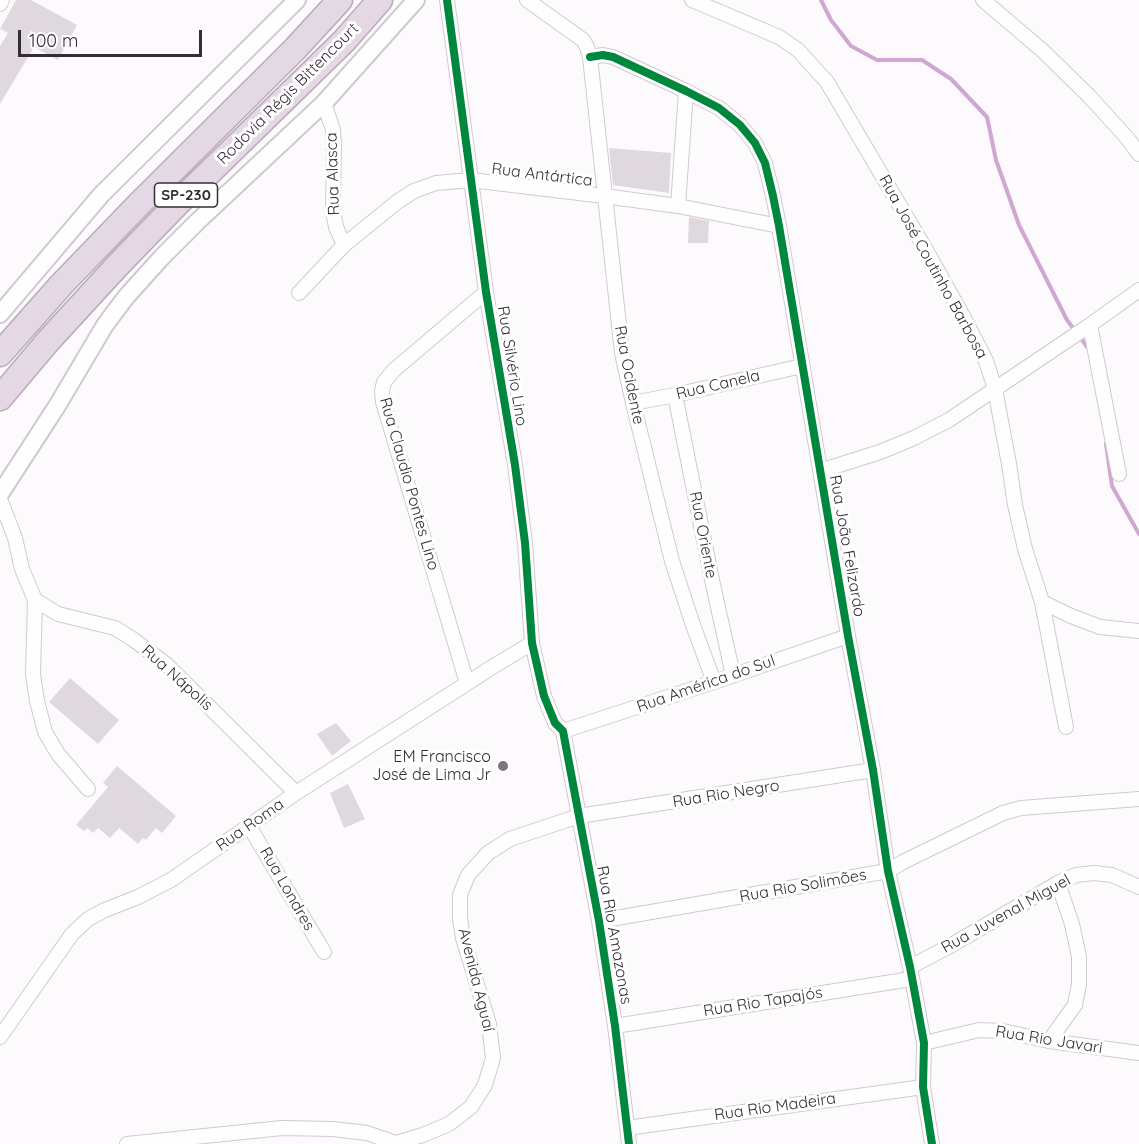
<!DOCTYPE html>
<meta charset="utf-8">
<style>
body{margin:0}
#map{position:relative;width:1139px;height:1144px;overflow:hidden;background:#fdfafd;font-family:Quicksand,sans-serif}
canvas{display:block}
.scale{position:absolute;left:18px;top:30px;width:184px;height:27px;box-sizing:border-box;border:3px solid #352c36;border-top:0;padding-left:8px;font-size:18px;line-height:21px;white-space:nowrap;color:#352c36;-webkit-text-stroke:4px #fff;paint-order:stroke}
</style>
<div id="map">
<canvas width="1139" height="1144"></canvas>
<div class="scale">100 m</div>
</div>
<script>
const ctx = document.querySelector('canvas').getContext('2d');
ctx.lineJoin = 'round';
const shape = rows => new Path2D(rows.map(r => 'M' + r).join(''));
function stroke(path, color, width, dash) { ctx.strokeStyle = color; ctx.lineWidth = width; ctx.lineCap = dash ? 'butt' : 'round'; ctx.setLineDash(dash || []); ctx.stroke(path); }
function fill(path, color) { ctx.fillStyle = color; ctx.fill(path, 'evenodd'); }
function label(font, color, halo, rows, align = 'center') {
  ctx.font = font + ' Quicksand,sans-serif'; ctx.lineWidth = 6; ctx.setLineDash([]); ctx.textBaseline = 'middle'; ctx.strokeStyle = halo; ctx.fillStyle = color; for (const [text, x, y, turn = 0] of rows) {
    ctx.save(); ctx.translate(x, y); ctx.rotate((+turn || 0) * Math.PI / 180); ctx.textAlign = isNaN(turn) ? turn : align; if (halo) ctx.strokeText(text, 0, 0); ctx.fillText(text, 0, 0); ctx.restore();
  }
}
const stream = shape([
 [821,0,831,20,851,46,877,60,922,60,951,79,987,117,996,160,1019,225,1067,320,1088,348],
 [1106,444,1112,486,1139,534]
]);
const building = shape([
 [16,0,31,0,77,25,58,60,34,47,0,104,0,46,8,33,0,29],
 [609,148,671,153,669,193,613,185],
 [689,217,709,221,708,243,688,243],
 [70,678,119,720,98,744,49,702],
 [336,723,351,741,332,756,317,734],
 [117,766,176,816,162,833,156,828,146,840,143,838,138,844,119,828,110,838,98,828,93,833,87,828,84,831,76,825,108,787,103,783],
 [348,784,365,819,344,828,330,793]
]);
const minor = shape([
 [447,0,486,292,515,465,525,543,532,643,544,696,555,723,563,731,579,816,599,921,615,1026,629,1144],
 [527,0,583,40,587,47,590,57,622,353,633,403,672,561,693,625,714,682],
 [692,0,779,37,798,50,827,82,926,250,965,320,986,361,995,389,1009,464,1015,505,1025,549,1042,602,1066,727],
 [983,0,1043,51,1089,96,1128,139,1139,154],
 [0,4,2,0],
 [590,57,603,55,613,57,686,91,719,108,740,125,755,143,765,163,773,196,779,226,848,636,873,770,888,871,910,967,924,1043,923,1087,932,1144],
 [324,103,333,130,334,145,333,211,336,227,344,245],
 [678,206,686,91],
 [299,293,344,245,397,202,414,191,436,183,471,180,604,196,678,206,779,226],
 [1090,325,1119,474],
 [675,395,712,580,733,675],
 [633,403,675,395,802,366],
 [820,471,880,452,914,438,949,420,1090,325,1139,290],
 [0,499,15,538,22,569,35,600,58,614,115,628,134,640,167,665,296,793],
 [35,600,33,674,37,701,45,732,58,754,88,789],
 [1042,602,1071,616,1100,627,1139,631],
 [467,683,383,402,382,391,384,382,394,370,486,292],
 [563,731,714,682,848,636],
 [249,826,324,952],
 [599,921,888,871,903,862,1003,813,1021,808,1139,799],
 [910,967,950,946,1058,883,1076,875,1094,873,1112,875,1139,887],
 [615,1026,911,979],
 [0,1037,72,934,88,919,105,910,138,897,171,880,296,793,494,666,532,643],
 [1049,1041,1075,1005,1079,984,1079,957,1072,924,1058,883],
 [924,1043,979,1030,1003,1031,1049,1041,1139,1053],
 [627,1128,923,1087],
 [127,1144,282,1128,333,1129,367,1133,396,1143,423,1135,449,1124,471,1107,485,1085,493,1058,489,1024,463,938,460,919,460,895,468,875,488,853,510,839,579,816,873,770]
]);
const tertiary = shape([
 [0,314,101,195,297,0],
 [0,494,57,406,105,325,126,297,162,257,197,222,324,103,416,0]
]);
const motorway = shape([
 [0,354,61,285,140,203,295,49,340,0],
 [0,398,49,340,117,266,178,203,344,41,380,0]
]);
const cycleway = shape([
 [447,0,486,292,515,465,525,543,532,643,544,696,555,723,563,731,579,816,599,921,615,1026,629,1144],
 [590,57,603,55,613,57,686,91,719,108,740,125,755,143,765,163,773,196,779,226,848,636,873,770,888,871,910,967,924,1043,923,1087,932,1144]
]);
const markers = [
 [503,766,6,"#7b747c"]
];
const shields = [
 [186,195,63]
];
const shieldNames = [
 ["SP-230",186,195]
];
const streetNames = [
 ["Rodovia Régis Bittencourt",288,94,-45],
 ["Rua Alasca",333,174,-92],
 ["Rua Antártica",542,175,7],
 ["Rua José Coutinho Barbosa",933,267,61],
 ["Rua Silvério Lino",512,366,81],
 ["Rua Ocidente",629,375,79],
 ["Rua Canela",718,385,-13],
 ["Rua Claudio Pontes Lino",409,484,74],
 ["Rua Oriente",703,535,79],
 ["Rua João Felizardo",847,546,80],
 ["Rua Nápolis",177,678,42],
 ["Rua América do Sul",706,684,-19],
 ["Rua Rio Negro",726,794,-9],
 ["Rua Roma",250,825,-35],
 ["Rua Rio Solimões",803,886,-10],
 ["Rua Londres",287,889,60],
 ["Rua Juvenal Miguel",1006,914,-29],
 ["Rua Rio Amazonas",614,935,80],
 ["Avenida Aguaí",476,980,76],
 ["Rua Rio Tapajós",763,1002,-9],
 ["Rua Rio Javari",1049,1040,9],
 ["Rua Rio Madeira",775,1107,-8]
];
const poiNames = [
 ["EM Francisco",491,757],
 ["José de Lima Jr",491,775]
];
stroke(stream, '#d0a7d2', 4);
fill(building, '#dfd9df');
stroke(minor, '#cfcacf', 16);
stroke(tertiary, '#cfcacf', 20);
stroke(motorway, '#baacbc', 27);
stroke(minor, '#fffeff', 14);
stroke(tertiary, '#fffeff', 16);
stroke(motorway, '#e4d8e4', 24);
stroke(cycleway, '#00873e', 8);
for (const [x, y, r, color] of markers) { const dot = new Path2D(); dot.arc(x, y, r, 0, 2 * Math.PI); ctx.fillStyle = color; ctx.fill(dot); stroke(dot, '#fff', 2); }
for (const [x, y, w] of shields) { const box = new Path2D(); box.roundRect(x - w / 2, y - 12, w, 24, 4.5); ctx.fillStyle = '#fff'; ctx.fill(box); stroke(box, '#352c36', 1.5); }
label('bold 15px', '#352c36', null, shieldNames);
label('16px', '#352c36', '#fff', streetNames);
label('16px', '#352c36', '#fff', poiNames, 'right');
</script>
